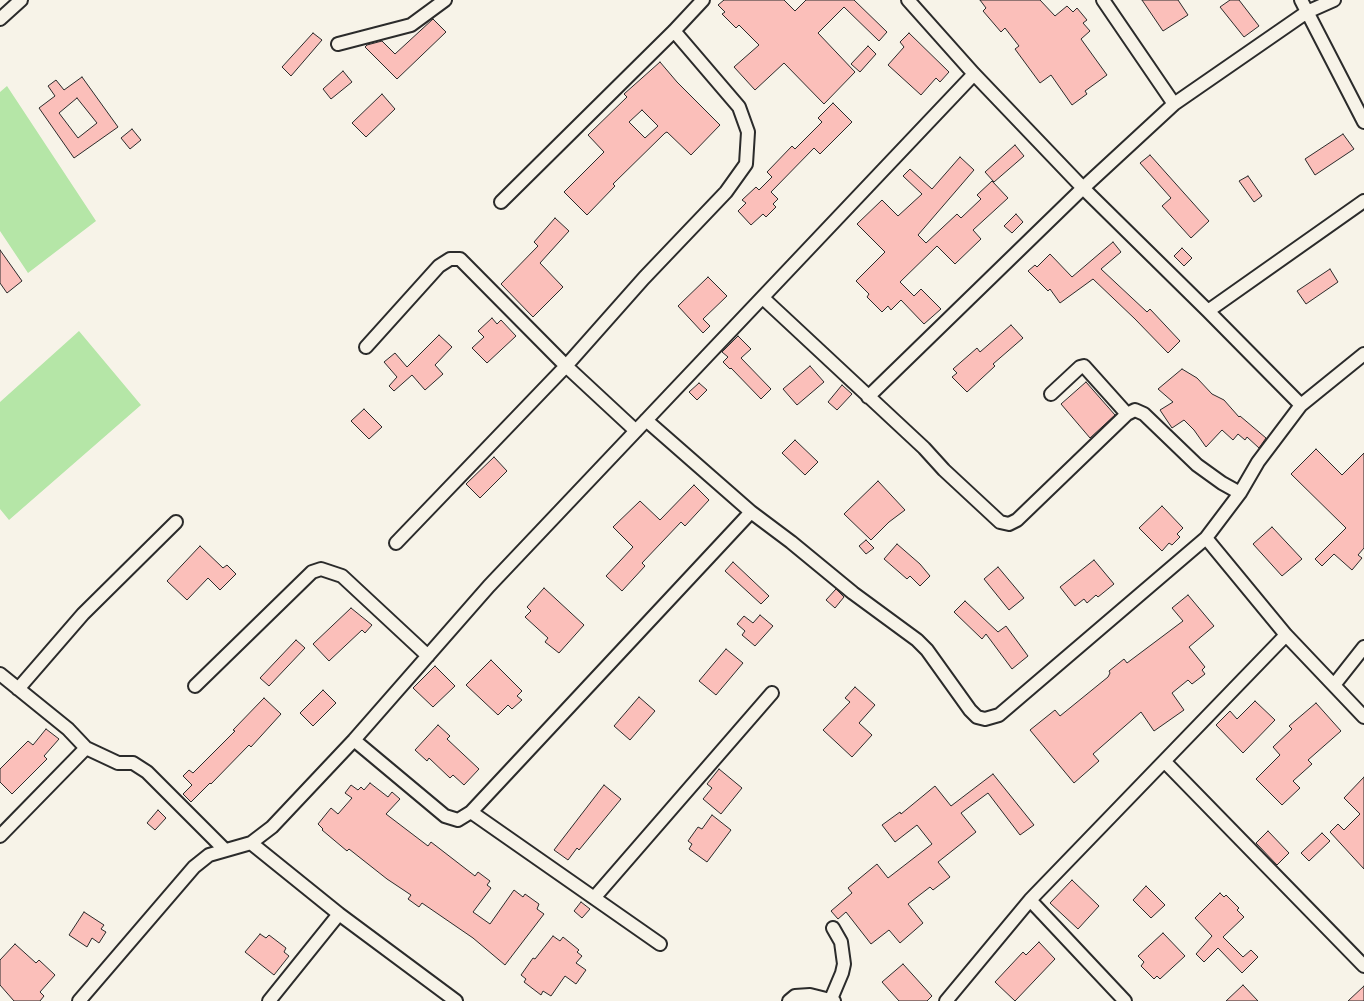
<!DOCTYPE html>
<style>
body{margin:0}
canvas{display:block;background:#f7f3e8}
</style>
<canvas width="1364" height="1001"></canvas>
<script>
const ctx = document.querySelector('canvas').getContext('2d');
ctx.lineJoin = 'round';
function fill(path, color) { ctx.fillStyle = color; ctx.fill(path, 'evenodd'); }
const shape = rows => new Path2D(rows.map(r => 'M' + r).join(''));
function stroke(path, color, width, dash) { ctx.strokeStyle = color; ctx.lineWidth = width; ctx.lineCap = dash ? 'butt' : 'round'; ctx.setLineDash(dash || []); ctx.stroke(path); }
const green = shape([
 [7,86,96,221,28,273,0,231,0,92],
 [79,331,141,405,9,520,0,509,0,402]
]);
const building = shape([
 [724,0,784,0,795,11,806,0,854,0,887,32,879,41,844,7,818,33,855,72,824,104,784,63,755,90,734,67,759,45,739,25,736,28,722,14,725,12,718,5,724,0],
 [980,0,1040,0,1055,16,1067,6,1073,12,1077,8,1087,20,1083,23,1090,31,1081,39,1107,75,1085,91,1087,94,1072,105,1051,75,1040,83,1015,49,1019,46,1005,28,1001,32,983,11,986,8,980,0],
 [1142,0,1178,0,1188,15,1163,31,1142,0],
 [1230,0,1239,0,1259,26,1244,37,1220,7,1230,0],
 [433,19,446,32,397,79,365,47,367,45,382,41,395,54,433,19],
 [313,33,322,40,291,76,282,67,313,33],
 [909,33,949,72,940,82,936,78,921,95,888,65,904,47,900,42,909,33],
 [868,46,876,54,860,72,851,64,868,46],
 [660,62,677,82,720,125,691,155,667,132,665,133,613,184,615,186,587,215,564,192,604,152,588,135,627,97,624,94,660,62],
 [642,110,658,126,645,138,629,122,642,110],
 [343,71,352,82,331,99,323,89,343,71],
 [82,77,118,127,74,158,39,108,55,96,48,86,56,80,64,90,82,77],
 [77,98,97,123,78,138,59,113,77,98],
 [382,94,395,109,366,137,352,123,382,94],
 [833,103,852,122,820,154,814,148,771,192,778,199,773,204,776,207,766,217,763,214,751,225,738,211,746,203,742,200,756,187,759,190,772,177,767,172,792,146,795,149,822,122,818,118,833,103],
 [132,129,141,140,130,149,121,138,132,129],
 [1343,134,1354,149,1315,175,1305,159,1343,134],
 [1015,145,1024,156,994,182,985,172,1015,145],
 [1150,155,1209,221,1191,238,1162,206,1171,198,1140,163,1150,155],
 [960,157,974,170,918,235,926,243,957,214,961,218,981,199,977,195,992,181,1008,198,973,230,981,239,955,264,937,246,900,282,914,296,921,289,941,309,924,324,901,300,891,310,888,306,882,312,867,297,869,294,856,281,885,252,857,224,882,200,898,216,922,194,903,176,910,169,932,189,960,157],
 [1248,176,1262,196,1254,202,1239,181,1248,176],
 [1016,214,1023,222,1012,233,1004,226,1016,214],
 [555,218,569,231,540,263,563,287,533,317,501,284,538,246,534,242,555,218],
 [1113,242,1121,252,1101,269,1147,312,1150,309,1180,341,1168,353,1135,319,1093,279,1060,303,1050,289,1048,291,1028,271,1035,265,1037,267,1050,254,1072,277,1113,242],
 [1182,248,1192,258,1184,266,1174,256,1182,248],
 [0,250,22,281,7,293,0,283,0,250],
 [1330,269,1338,282,1306,304,1297,291,1330,269],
 [708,277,727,296,703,319,710,326,703,333,678,306,708,277],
 [492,318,497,324,501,320,516,336,487,363,472,348,484,337,478,331,492,318],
 [1011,325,1023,338,993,364,995,366,967,392,952,377,957,373,953,369,977,348,980,352,1011,325],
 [439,335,452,347,435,365,443,374,425,390,412,375,394,391,389,386,397,377,384,362,395,353,407,367,439,335],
 [738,336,751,349,741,358,771,389,761,399,731,368,730,369,723,362,728,357,722,352,738,336],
 [810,366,824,382,797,405,783,389,810,366],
 [1182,369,1197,378,1212,394,1224,400,1239,417,1240,416,1266,438,1259,448,1247,437,1245,440,1238,434,1233,440,1222,430,1206,447,1194,430,1184,420,1172,428,1160,410,1173,402,1158,389,1182,369],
 [1086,382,1115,415,1090,438,1061,404,1086,382],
 [699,383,707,390,697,400,689,392,699,383],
 [842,385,852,394,837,410,828,402,842,385],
 [364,409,382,427,369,439,351,421,364,409],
 [795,440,818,462,805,475,782,453,795,440],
 [1316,449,1342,475,1364,453,1364,548,1358,555,1362,558,1352,570,1334,554,1322,566,1315,559,1346,528,1291,474,1316,449],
 [494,457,507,471,480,498,466,484,494,457],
 [878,481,905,510,889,522,871,540,844,514,878,481],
 [694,485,709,500,685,526,681,522,642,563,645,566,622,591,606,576,633,547,613,527,640,501,660,520,694,485],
 [1162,506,1183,528,1177,534,1180,537,1172,545,1169,543,1162,551,1139,528,1162,506],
 [1272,527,1302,559,1282,576,1253,544,1272,527],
 [866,540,874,548,866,554,859,546,866,540],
 [897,544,920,564,930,576,920,586,910,576,907,579,884,559,897,544],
 [200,546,223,568,227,565,236,574,220,590,208,578,187,600,167,581,200,546],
 [1094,560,1114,584,1098,597,1096,595,1087,603,1084,599,1075,606,1060,587,1094,560],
 [733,562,769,596,761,604,725,571,733,562],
 [998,567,1024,598,1009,610,984,579,998,567],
 [544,588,584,625,559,653,545,642,548,638,525,617,531,611,527,607,544,588],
 [836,589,844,597,835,608,826,600,836,589],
 [1188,595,1214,626,1189,647,1205,667,1202,670,1205,674,1192,684,1188,680,1172,693,1184,710,1154,731,1141,712,1093,754,1099,761,1074,783,1030,730,1055,710,1060,716,1108,677,1110,673,1109,671,1124,659,1127,663,1183,621,1172,608,1188,595],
 [965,601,998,632,1006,626,1028,656,1012,669,986,634,982,639,954,612,965,601],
 [351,608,372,625,365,633,362,630,329,661,313,644,351,608],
 [760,615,773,626,755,646,742,635,745,631,737,624,744,616,753,623,760,615],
 [296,640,305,648,269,686,260,678,296,640],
 [726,649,743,663,716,695,699,681,726,649],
 [491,660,522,691,517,696,522,700,512,709,508,705,498,715,466,685,491,660],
 [435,666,455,686,433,707,413,688,435,666],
 [855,687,875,705,859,723,872,735,852,757,823,730,850,702,845,698,855,687],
 [323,690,336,703,313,726,300,713,323,690],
 [639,697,655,711,630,740,614,726,639,697],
 [264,698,281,714,251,747,249,745,211,784,210,783,191,802,183,794,192,785,183,776,189,770,193,773,235,731,233,730,264,698],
 [1255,701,1275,720,1243,753,1216,725,1230,711,1237,719,1255,701],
 [1316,703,1341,731,1308,760,1312,764,1293,781,1300,788,1282,805,1256,779,1280,755,1273,747,1292,729,1289,726,1316,703],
 [438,725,450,736,447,739,479,769,464,785,453,775,450,778,429,758,427,761,415,750,438,725],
 [46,729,59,739,44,756,47,759,12,794,0,782,0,769,28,741,33,745,46,729],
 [719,769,742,788,721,814,703,799,712,788,707,784,719,769],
 [993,774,1034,825,1020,835,988,793,961,813,976,832,938,862,950,877,933,890,930,887,908,904,923,923,900,943,889,930,871,944,846,912,838,919,831,911,852,893,848,888,877,864,888,878,932,844,917,825,895,842,882,825,900,812,901,814,935,786,951,806,993,774],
 [1364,777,1364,869,1330,832,1338,824,1344,830,1360,814,1344,798,1364,777],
 [370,783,388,797,392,792,400,799,386,814,428,846,431,842,475,876,478,872,490,881,487,885,491,888,473,912,490,924,514,890,523,897,525,894,539,904,537,909,544,914,505,965,473,938,422,903,419,907,408,899,411,895,387,879,349,849,347,851,322,830,323,829,318,824,331,808,338,814,352,798,345,793,351,785,358,790,361,787,364,790,370,783],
 [604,785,621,799,579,850,577,848,568,860,554,850,604,785],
 [158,810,166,818,155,830,147,823,158,810],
 [712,815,731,830,707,862,689,849,692,844,688,841,698,827,702,829,712,815],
 [1268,831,1289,853,1277,865,1256,843,1268,831],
 [1322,833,1330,841,1309,861,1301,853,1322,833],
 [1072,880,1099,906,1078,929,1050,903,1072,880],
 [1146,886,1165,905,1151,918,1133,900,1146,886],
 [1220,893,1224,897,1226,895,1239,908,1237,910,1244,917,1223,937,1243,957,1251,950,1258,957,1242,973,1218,948,1204,962,1196,954,1212,936,1195,918,1220,893],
 [581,902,590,909,582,918,574,911,581,902],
 [84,912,104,925,101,929,106,932,99,943,92,938,87,947,69,935,84,912],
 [1163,933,1185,956,1160,979,1157,976,1154,979,1141,966,1144,962,1138,956,1163,933],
 [260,934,266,938,269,935,286,948,284,952,289,956,274,975,245,952,260,934],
 [553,936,560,941,563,937,579,950,577,952,582,956,576,963,586,970,576,984,565,976,551,996,543,991,541,995,524,982,526,979,521,975,533,958,535,959,553,936],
 [1039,942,1055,959,1015,1001,995,982,1023,952,1026,955,1039,942],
 [15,944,36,963,39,960,55,975,40,992,44,996,40,1001,14,1001,0,985,0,960,15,944],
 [903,964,932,996,927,1001,899,1001,882,982,903,964],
 [1243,985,1258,1001,1226,1001,1243,985],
 [1364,986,1364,1001,1348,1001,1364,986]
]);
const minor = shape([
 [908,0,974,74,1083,188,1208,311,1301,405],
 [1103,0,1174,104],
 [1301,0,1364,122],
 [0,19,21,0],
 [338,44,411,25,445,0],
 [501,202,674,31,703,0],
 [763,298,924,448,944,470,1000,522,1009,524,1017,520,1127,414,1135,410,1144,414,1197,465,1222,483,1240,493],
 [1208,311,1364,201],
 [366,347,439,266,450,259,460,259,566,366,636,431],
 [1051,394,1080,367,1084,366,1127,414],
 [868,397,1083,188,1174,104,1307,12,1334,0],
 [646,420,751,512,791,542,853,593,917,640,927,650,970,710,977,717,985,719,999,715,1206,538,1240,493,1258,462,1301,405,1364,354],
 [1206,538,1286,635,1364,717],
 [396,543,566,366,644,278,726,192,746,164,748,132,739,107,674,31],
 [0,674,68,729,86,748,118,763,133,763,147,772,224,849],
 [1334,685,1364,647],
 [195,686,312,572,321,569,342,576,428,656],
 [18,689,83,614,176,522],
 [354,740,445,816,458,820,471,812,751,512],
 [1165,762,1364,966],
 [471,812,660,944],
 [0,836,86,748],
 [251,843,339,914,456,1001],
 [594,898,772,693],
 [1030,900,1125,1001],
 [831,999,842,973,844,964,841,942,833,928],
 [79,1001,194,867,209,855,251,843,272,827,354,740,489,586,974,74],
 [269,1001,339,914],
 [789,1001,795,996,810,995,834,1001],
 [946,1001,1030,900,1286,635]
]);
fill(green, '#b5e6a7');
fill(building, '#fbbfba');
stroke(building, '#2b2b2b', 1);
stroke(minor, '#2b2b2b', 16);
stroke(minor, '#f7f3e8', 12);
</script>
